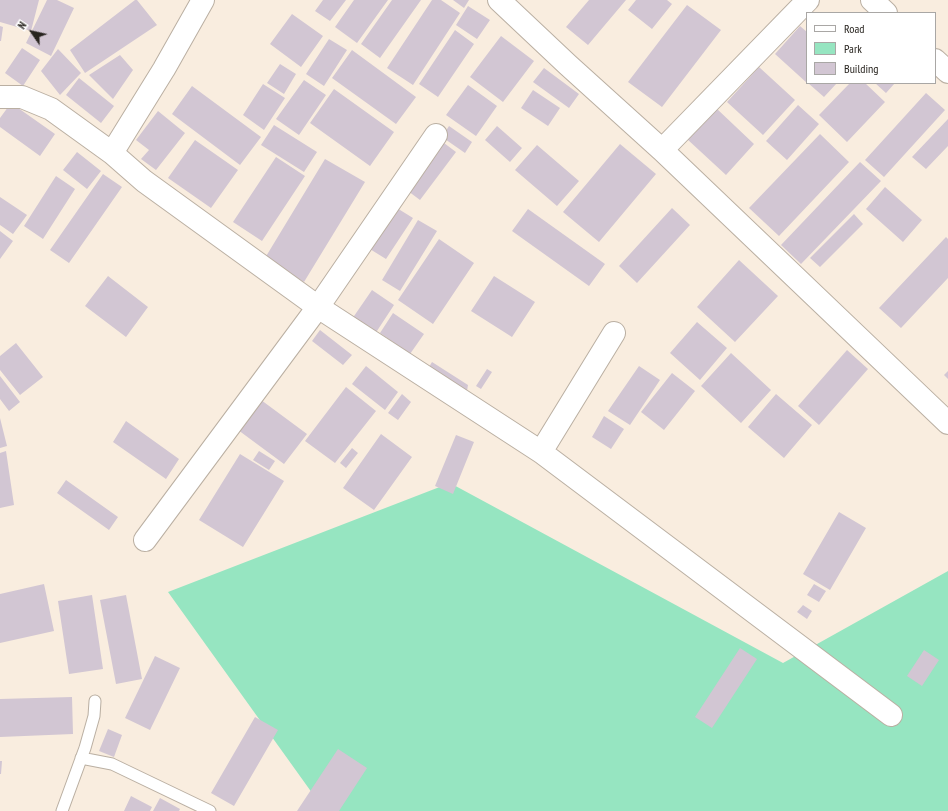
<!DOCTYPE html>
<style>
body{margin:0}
#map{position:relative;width:948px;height:811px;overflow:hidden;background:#f9eddf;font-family:"PT Sans Narrow",sans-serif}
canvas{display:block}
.legend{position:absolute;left:806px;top:12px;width:130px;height:72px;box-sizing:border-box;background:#fff;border:1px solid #a9a7a5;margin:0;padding:5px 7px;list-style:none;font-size:12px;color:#28241f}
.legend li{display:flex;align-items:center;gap:8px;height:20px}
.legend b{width:20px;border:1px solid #a9a7a5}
.north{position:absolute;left:12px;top:12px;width:40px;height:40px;-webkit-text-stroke:3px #fff;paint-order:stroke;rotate:304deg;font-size:11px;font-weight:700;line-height:16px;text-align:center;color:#28241f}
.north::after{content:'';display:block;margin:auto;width:14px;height:18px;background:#28241f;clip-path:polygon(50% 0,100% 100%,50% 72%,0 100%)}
</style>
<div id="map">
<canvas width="948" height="811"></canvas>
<ul class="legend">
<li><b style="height:5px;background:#fff"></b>Road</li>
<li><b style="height:11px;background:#96e5c1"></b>Park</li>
<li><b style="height:11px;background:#d2c6d3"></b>Building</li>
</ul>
<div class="north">N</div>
</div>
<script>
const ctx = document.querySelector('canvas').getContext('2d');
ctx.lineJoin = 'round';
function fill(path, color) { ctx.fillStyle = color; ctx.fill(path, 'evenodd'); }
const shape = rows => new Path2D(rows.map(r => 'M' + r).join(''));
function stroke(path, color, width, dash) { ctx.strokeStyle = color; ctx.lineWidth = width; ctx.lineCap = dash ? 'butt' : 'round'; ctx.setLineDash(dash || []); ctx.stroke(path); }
const green = shape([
 [450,483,783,663,948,571,948,811,325,811,168,592]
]);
const building = shape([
 [0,0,39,0,31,31,0,22],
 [47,0,57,0,74,8,51,56,26,43],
 [135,0,137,0,157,25,85,73,70,50],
 [323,0,346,0,330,21,315,11],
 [354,0,388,0,357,43,335,27],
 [392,0,421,0,380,58,361,44],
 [432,0,441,0,460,13,413,85,387,68],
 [453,0,469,0,464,8],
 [589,0,626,0,588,45,566,27],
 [636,0,667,0,672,4,652,29,628,10],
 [687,5,721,30,662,107,628,82],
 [468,6,490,20,477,39,456,25],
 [292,14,323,36,301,67,270,44],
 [0,26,3,27,1,41,0,41],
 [800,26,807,32,807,83,775,54],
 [455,30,474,44,438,97,419,84],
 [501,36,534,61,503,102,470,77],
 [329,39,347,50,324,86,306,74],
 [22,48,40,60,23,86,5,73],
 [58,49,81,73,60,95,41,71],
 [352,50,416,97,396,124,332,78],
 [120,55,133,70,113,99,89,75],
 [280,64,296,74,284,94,267,83],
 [759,67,795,100,763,135,727,102],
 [544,68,579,94,569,108,533,82],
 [79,78,114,106,101,123,66,95],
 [304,80,326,95,299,135,276,119],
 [808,83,837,83,824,97],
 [850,83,865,83,885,102,847,142,819,115],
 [875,83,895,83,886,93],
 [263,84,285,98,264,130,243,115],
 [468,85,497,106,476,136,446,115],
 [192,86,261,137,240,165,172,114],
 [334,89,394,132,370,166,310,123],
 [533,90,560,108,548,126,521,108],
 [926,93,945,110,884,177,865,160],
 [11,103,55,134,40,156,0,127,0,118],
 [798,105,819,124,787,160,766,141],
 [716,108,754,144,726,175,687,139],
 [158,111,185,133,156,170,141,159,149,150,136,140],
 [948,119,948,146,926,169,912,157],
 [274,125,317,152,304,172,261,145],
 [449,126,472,142,465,153,442,137],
 [497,126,522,148,510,162,485,140],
 [820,134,849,162,779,236,749,208],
 [195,140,238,170,211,208,168,178],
 [440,140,456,152,420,200,404,188],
 [620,144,656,174,599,242,563,212],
 [537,145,579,181,557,206,515,170],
 [77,152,101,171,87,189,63,170],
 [276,157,305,176,262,241,233,222],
 [325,159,365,182,304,282,265,258],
 [860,162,881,181,801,264,781,245],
 [103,174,122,187,69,263,50,250],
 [56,176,75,189,43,239,24,226],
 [885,187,922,220,903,242,866,209],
 [0,197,27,215,13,234,0,225],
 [392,205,413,218,386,259,365,246],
 [672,208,690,225,637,283,619,266],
 [528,209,605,264,589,286,512,231],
 [854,214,863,224,820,267,810,258],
 [418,220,437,231,400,291,382,280],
 [0,231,13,241,0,259],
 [946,237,948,239,948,278,901,328,879,308],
 [439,239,474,263,433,324,398,300],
 [739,260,778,296,735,342,697,307],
 [108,276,148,307,126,337,85,306],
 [494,276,535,302,512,337,471,311],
 [372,290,394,305,375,334,352,319],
 [393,313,424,334,410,354,380,333],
 [697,322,727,348,700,380,670,353],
 [320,330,352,355,343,365,312,341],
 [16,343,43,377,20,395,0,370,0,356],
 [847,350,868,369,819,425,798,406],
 [731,353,771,390,741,423,701,386],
 [432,362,468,385,467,391,429,367],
 [366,366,398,392,385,410,352,384],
 [639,366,660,380,630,425,608,411],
 [487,369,492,372,481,389,476,386],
 [948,371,948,379,944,375],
 [672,373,695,391,664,430,641,412],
 [0,376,20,402,9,411,0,399],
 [346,387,376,411,335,463,305,441],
 [402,394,411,402,398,420,388,413],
 [776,394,812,425,784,458,748,427],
 [257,397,307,434,284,464,234,427],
 [604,416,624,429,611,449,592,437],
 [0,418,7,446,0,448],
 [126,421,179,459,166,479,113,442],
 [381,434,412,457,374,510,343,488],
 [456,435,474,442,453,494,435,486],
 [352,448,358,453,346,468,340,463],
 [6,451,14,505,0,508,0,453],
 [259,451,275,461,269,470,253,460],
 [240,454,284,481,243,547,199,520],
 [66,480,118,517,109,530,57,493],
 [839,512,866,528,830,590,803,574],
 [44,584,54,631,0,643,0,594],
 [814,584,826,591,819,602,807,595],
 [92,595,103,669,69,674,58,601],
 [126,595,142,679,116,684,100,600],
 [803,605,812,611,807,619,797,612],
 [740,648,757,659,712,728,695,717],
 [924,650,939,660,922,686,907,676],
 [155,656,180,668,150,730,125,718],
 [72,697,73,734,0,737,0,699],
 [255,717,278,730,234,806,211,793],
 [108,729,122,735,114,757,99,751],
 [338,749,367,768,339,811,297,811],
 [0,761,2,761,1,774,0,774],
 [131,796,152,807,150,811,124,811],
 [160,798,180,809,179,811,153,811]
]);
const lane = shape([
 [81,758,112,764,210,811],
 [62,811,85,748,94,716,95,701]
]);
const street = shape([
 [499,0,568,65,662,150,948,423],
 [872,0,886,13],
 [935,60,948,72],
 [0,97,22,97,51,109,112,153,144,181,318,307,541,452,891,715],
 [662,150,808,0],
 [112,153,164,69,203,0],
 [541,452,614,333],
 [145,540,318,307,436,135]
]);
fill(green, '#96e5c1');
fill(building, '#d2c6d3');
stroke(lane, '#baafa2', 13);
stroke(street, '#baafa2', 24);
stroke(lane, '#fff', 11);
stroke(street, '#fff', 22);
</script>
